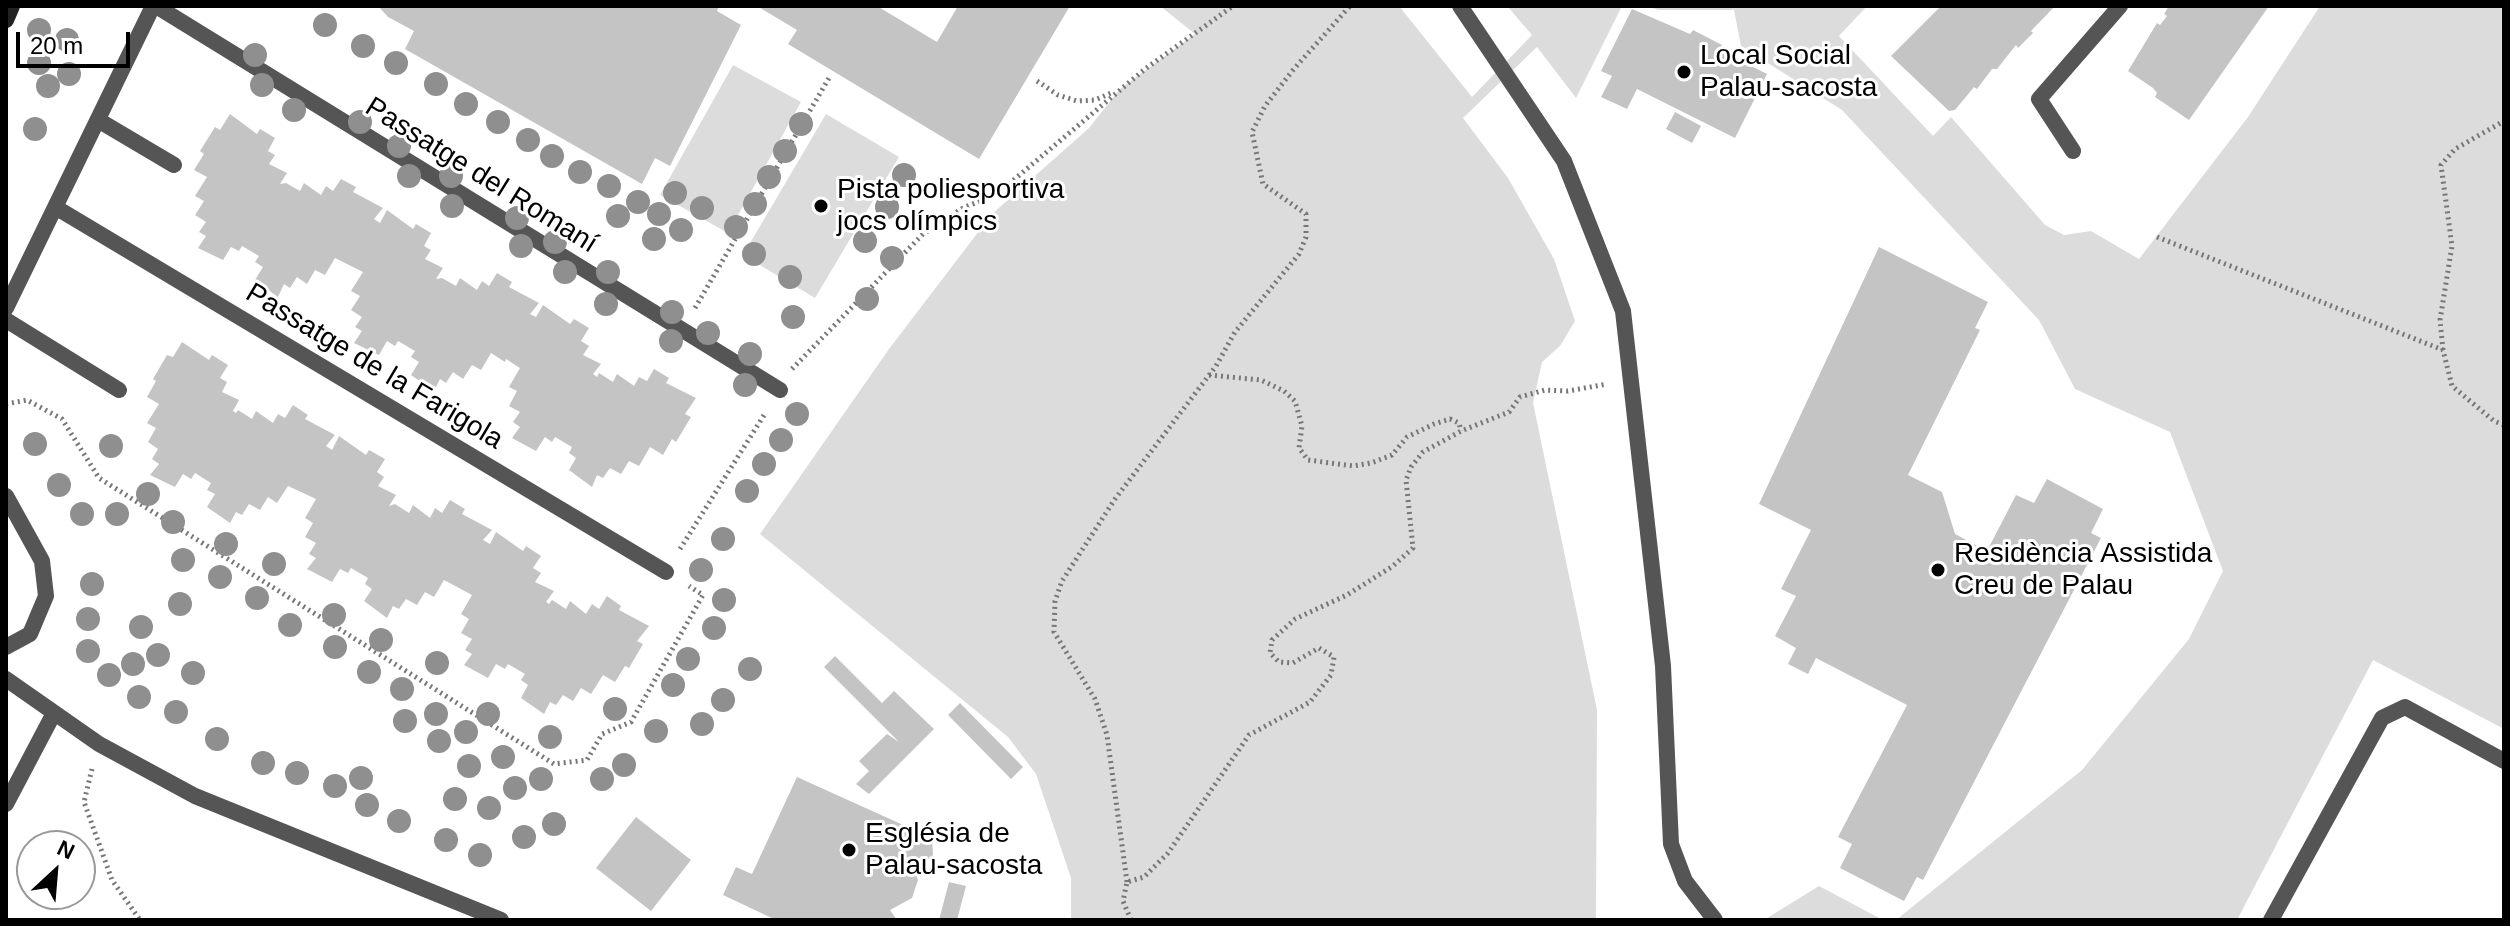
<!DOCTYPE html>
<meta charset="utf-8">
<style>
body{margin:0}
#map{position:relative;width:2510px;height:926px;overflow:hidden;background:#fff;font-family:Arial,sans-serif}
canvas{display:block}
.frame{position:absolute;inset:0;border:8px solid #000;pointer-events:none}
.north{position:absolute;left:16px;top:830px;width:80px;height:80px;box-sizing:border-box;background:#fff;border:2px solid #999;border-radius:50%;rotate:26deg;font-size:22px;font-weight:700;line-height:32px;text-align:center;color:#000}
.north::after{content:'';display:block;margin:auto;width:28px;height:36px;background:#000;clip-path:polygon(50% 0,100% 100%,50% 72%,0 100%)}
.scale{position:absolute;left:16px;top:32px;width:114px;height:36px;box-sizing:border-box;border:4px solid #000;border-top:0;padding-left:10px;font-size:24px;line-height:28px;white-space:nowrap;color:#000;-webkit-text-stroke:6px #fff;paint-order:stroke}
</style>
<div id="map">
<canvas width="2510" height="926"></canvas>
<div class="frame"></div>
<div class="north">N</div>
<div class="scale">20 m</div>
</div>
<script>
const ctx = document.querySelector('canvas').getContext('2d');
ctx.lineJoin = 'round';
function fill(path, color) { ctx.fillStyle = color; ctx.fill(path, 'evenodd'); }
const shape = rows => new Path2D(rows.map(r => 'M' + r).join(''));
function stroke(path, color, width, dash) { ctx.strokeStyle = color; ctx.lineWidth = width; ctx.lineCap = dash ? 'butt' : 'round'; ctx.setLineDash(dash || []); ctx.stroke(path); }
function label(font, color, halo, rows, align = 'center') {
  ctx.font = font + ' Arial,sans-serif'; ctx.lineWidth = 6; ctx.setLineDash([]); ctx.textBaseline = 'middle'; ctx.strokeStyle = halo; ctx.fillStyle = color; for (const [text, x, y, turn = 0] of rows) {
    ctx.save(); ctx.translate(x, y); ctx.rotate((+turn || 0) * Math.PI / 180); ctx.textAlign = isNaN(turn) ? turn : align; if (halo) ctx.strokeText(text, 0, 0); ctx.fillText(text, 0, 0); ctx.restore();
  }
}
const green = shape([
 [1160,6,1399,6,1472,97,1532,35,1507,6,1622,6,1576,98,1537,47,1463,118,1508,178,1554,259,1575,321,1560,346,1542,362,1533,403,1597,710,1596,920,1071,920,1071,878,1036,774,1008,737,760,534,889,349,992,214,1089,128,1120,89,1195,34],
 [1648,6,1867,6,1839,36,1933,136,1951,117,2045,225,2064,235,2091,231,2139,259,2248,117,2320,6,2504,6,2504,729,2373,660,2237,920,1896,920,2082,770,2189,639,2223,571,2170,432,2075,389,2039,320,1842,110,1741,46,1734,10,1658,10],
 [733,65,801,102,728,233,660,195],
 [826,114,899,157,815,298,743,255],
 [1819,886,1883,920,1764,920]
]);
const building = shape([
 [378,6,719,6,717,11,741,25,670,166,655,158,642,184,405,49,414,31,388,17],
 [757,6,877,6,937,42,958,6,1070,6,979,159,788,44,797,30],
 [1941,6,2055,6,2031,31,2033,33,2018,48,2016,45,1997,69,1992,69,1977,89,1974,87,1955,110,1949,111,1891,56],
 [2169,6,2269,6,2189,120,2155,97,2157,93,2153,88,2128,71,2157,23,2160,25,2167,16,2164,14],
 [1632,9,1690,34,1693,30,1722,45,1719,50,1767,74,1735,138,1637,89,1627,109,1601,97,1612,76,1601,71],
 [1675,112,1701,126,1692,143,1666,129],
 [230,114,257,134,260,129,275,138,268,151,275,155,269,164,287,173,280,184,286,183,300,191,304,183,321,195,326,186,333,191,341,179,356,187,353,192,383,208,374,219,380,223,387,210,413,229,416,224,431,233,424,246,431,250,425,259,443,268,436,279,442,278,456,286,460,278,477,290,482,281,489,286,497,273,512,282,509,287,539,303,530,314,536,317,543,305,570,324,574,319,589,328,581,341,589,346,583,355,601,364,593,374,597,377,599,373,613,382,617,374,634,386,639,377,647,381,654,369,669,378,666,383,696,398,685,414,691,417,676,442,672,439,663,455,650,447,639,466,629,461,621,474,610,468,603,478,597,475,592,487,569,470,576,458,569,453,572,447,555,437,552,442,545,437,536,451,512,438,520,427,513,422,520,412,509,406,517,391,509,387,520,368,506,359,505,362,491,353,481,370,472,365,463,379,453,372,446,383,440,379,434,391,411,375,419,362,411,357,415,351,398,341,395,346,387,341,379,355,354,343,362,331,355,327,362,317,351,310,360,296,351,291,363,272,335,258,325,275,315,270,307,284,297,277,290,288,284,284,278,297,255,280,263,267,255,262,259,256,242,246,239,251,231,247,223,260,198,248,206,236,199,232,206,222,195,215,204,201,195,196,207,177,194,170,204,154,200,151,215,127,220,130],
 [1879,247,1988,302,1975,328,1980,330,1908,475,1942,492,1955,534,1987,551,2016,495,2034,503,2047,479,2103,509,2091,533,2101,538,1923,880,1917,877,1904,901,1840,868,1852,844,1838,837,1907,705,1816,658,1808,674,1788,664,1796,648,1775,636,1796,596,1781,589,1811,530,1759,504],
 [182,342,209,360,212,355,228,365,220,378,227,382,222,392,239,400,233,411,236,413,238,410,252,419,256,411,273,423,278,414,285,418,293,405,308,415,305,419,335,435,326,446,332,450,339,436,366,455,369,450,385,459,377,472,384,477,378,486,396,495,389,506,395,504,409,513,413,505,430,518,435,508,442,513,450,500,465,509,462,514,492,530,483,540,490,544,496,532,523,551,526,546,541,556,533,568,541,573,535,582,554,591,546,602,549,604,552,600,566,609,570,601,586,614,592,604,599,609,607,596,621,606,619,610,649,626,637,641,643,644,629,668,625,666,615,682,603,675,591,694,581,688,573,701,563,695,556,705,550,702,544,714,521,698,528,685,521,680,525,674,508,664,505,669,496,664,488,678,464,665,472,654,465,650,472,639,461,633,469,619,461,614,472,595,444,580,434,597,425,592,417,605,406,599,399,609,393,606,387,618,364,601,372,589,365,584,368,578,351,568,348,573,340,569,332,582,307,569,316,558,309,554,316,543,305,537,313,523,305,518,316,499,288,486,277,503,268,497,260,510,249,504,242,515,236,512,230,523,207,507,215,494,207,490,211,483,195,473,191,479,183,474,175,487,150,475,159,464,152,459,158,449,148,442,156,428,147,423,159,404,147,397,156,381,153,379,167,355,173,357],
 [835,656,882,703,894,691,934,729,869,794,856,784,869,771,859,761,887,734,899,742,824,667],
 [960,703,1023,767,1011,779,948,715],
 [797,777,932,838,933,855,923,863,912,862,918,880,912,898,890,910,897,920,776,920,723,895,736,867,752,874],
 [636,817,691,860,651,911,596,868],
 [949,882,966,886,957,920,939,920]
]);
const path = shape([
 [1037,81,1058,95,1077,101,1095,100,1111,93],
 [2157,237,2443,350,2452,386,2494,421,2504,425],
 [695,308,829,78],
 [2443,350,2440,320,2452,246,2441,165,2455,149,2504,121],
 [792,369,923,234,963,208,997,194,1145,69,1233,6],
 [1209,375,1261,380,1284,391,1295,401,1302,426,1299,448,1308,460,1353,466,1371,463,1392,455,1407,437,1434,424,1450,419,1459,423,1461,431],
 [6,404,27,400,62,419,99,478,554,764,587,760,602,734,631,722,703,595,689,586],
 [680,549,766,412],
 [92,769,84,802,112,880,140,920],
 [1127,882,1107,735,1095,699,1054,632,1055,601,1062,581,1115,499,1216,366,1235,332,1299,254,1306,237,1306,214,1263,184,1252,132,1265,106,1293,70,1350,6],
 [1131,920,1123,901,1127,882,1144,877,1168,853,1249,735,1310,702,1331,675,1334,657,1319,648,1293,663,1279,662,1270,653,1272,640,1295,619,1347,595,1393,566,1413,548,1406,480,1411,467,1423,452,1461,431,1509,412,1520,397,1545,390,1568,391,1607,384]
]);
const lane = shape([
 [98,120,174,165],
 [6,320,119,390],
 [2271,920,2382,718,2405,707,2504,761]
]);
const street = shape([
 [156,6,780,390],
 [1460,6,1564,161,1623,311,1663,666,1671,844,1685,881,1715,920],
 [2073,151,2039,99,2120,6],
 [55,207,666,572],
 [6,308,153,6],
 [6,496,42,561,46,596,30,634,6,647],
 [6,679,99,744,195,796,501,920],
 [6,804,54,713]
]);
const secondary = shape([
 [6,20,12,6]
]);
const trees = [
 [325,25],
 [39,30],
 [67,40],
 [363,46],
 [255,55],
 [39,63],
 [396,63],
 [69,74],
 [436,84],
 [262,85],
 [48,86],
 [466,104],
 [294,110],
 [360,122],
 [498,122],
 [801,124],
 [35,129],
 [528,140],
 [399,146],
 [785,151],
 [552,156],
 [580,172],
 [904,175],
 [409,176],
 [451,176],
 [769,177],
 [609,186],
 [675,193],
 [638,202],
 [755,204],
 [452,206],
 [887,207],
 [702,208],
 [659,214],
 [618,216],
 [517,218],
 [736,227],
 [681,230],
 [654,239],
 [865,241],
 [555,242],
 [521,246],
 [754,254],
 [892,258],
 [565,272],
 [608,272],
 [790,277],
 [867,299],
 [606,304],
 [672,312],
 [793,317],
 [708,333],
 [671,341],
 [750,354],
 [745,385],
 [797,414],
 [781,440],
 [35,444],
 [111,446],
 [764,464],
 [59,485],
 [747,491],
 [148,494],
 [82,514],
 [117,514],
 [173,522],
 [723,539],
 [226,544],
 [183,560],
 [274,564],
 [701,570],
 [220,577],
 [92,584],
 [257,598],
 [724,600],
 [180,604],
 [334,615],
 [88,619],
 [290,625],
 [141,627],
 [714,628],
 [381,640],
 [335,647],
 [88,651],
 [158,655],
 [688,659],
 [437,663],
 [133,664],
 [750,669],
 [369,672],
 [193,673],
 [109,675],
 [673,685],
 [402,689],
 [139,697],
 [723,700],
 [615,709],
 [176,712],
 [436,714],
 [488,714],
 [405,721],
 [702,724],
 [656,731],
 [466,732],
 [550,737],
 [217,739],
 [439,741],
 [503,757],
 [263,763],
 [624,765],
 [469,766],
 [297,773],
 [361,778],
 [541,779],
 [602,779],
 [335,786],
 [515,788],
 [455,799],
 [367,805],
 [489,808],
 [399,821],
 [554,824],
 [524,837],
 [446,840],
 [480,855]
];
const markers = [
 [1684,72,8,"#000"],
 [821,206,8,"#000"],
 [1938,570,8,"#000"],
 [849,850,8,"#000"]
];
const poiNames = [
 ["Local Social",1700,56],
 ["Palau-sacosta",1700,88],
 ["Pista poliesportiva",837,190],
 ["jocs olímpics",837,222],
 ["Residència Assistida",1954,554],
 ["Creu de Palau",1954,586],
 ["Església de",865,834],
 ["Palau-sacosta",865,866]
];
const streetNames = [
 ["Passatge del Romaní",481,176,32],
 ["Passatge de la Farigola",374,367,31]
];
fill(green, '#dcdcdc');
fill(building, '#c4c4c4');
stroke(path, '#777', 5, [2, 4]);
stroke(lane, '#555', 16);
stroke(street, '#555', 16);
stroke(secondary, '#222', 16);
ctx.fillStyle = '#8f8f8f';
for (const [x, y] of trees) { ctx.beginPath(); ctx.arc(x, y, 12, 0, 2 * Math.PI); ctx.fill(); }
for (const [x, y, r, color] of markers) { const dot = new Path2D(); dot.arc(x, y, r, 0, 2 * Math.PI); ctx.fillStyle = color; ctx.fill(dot); stroke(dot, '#fff', 3); }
label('28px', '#000', '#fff', poiNames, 'left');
label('28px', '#000', '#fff', streetNames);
</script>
